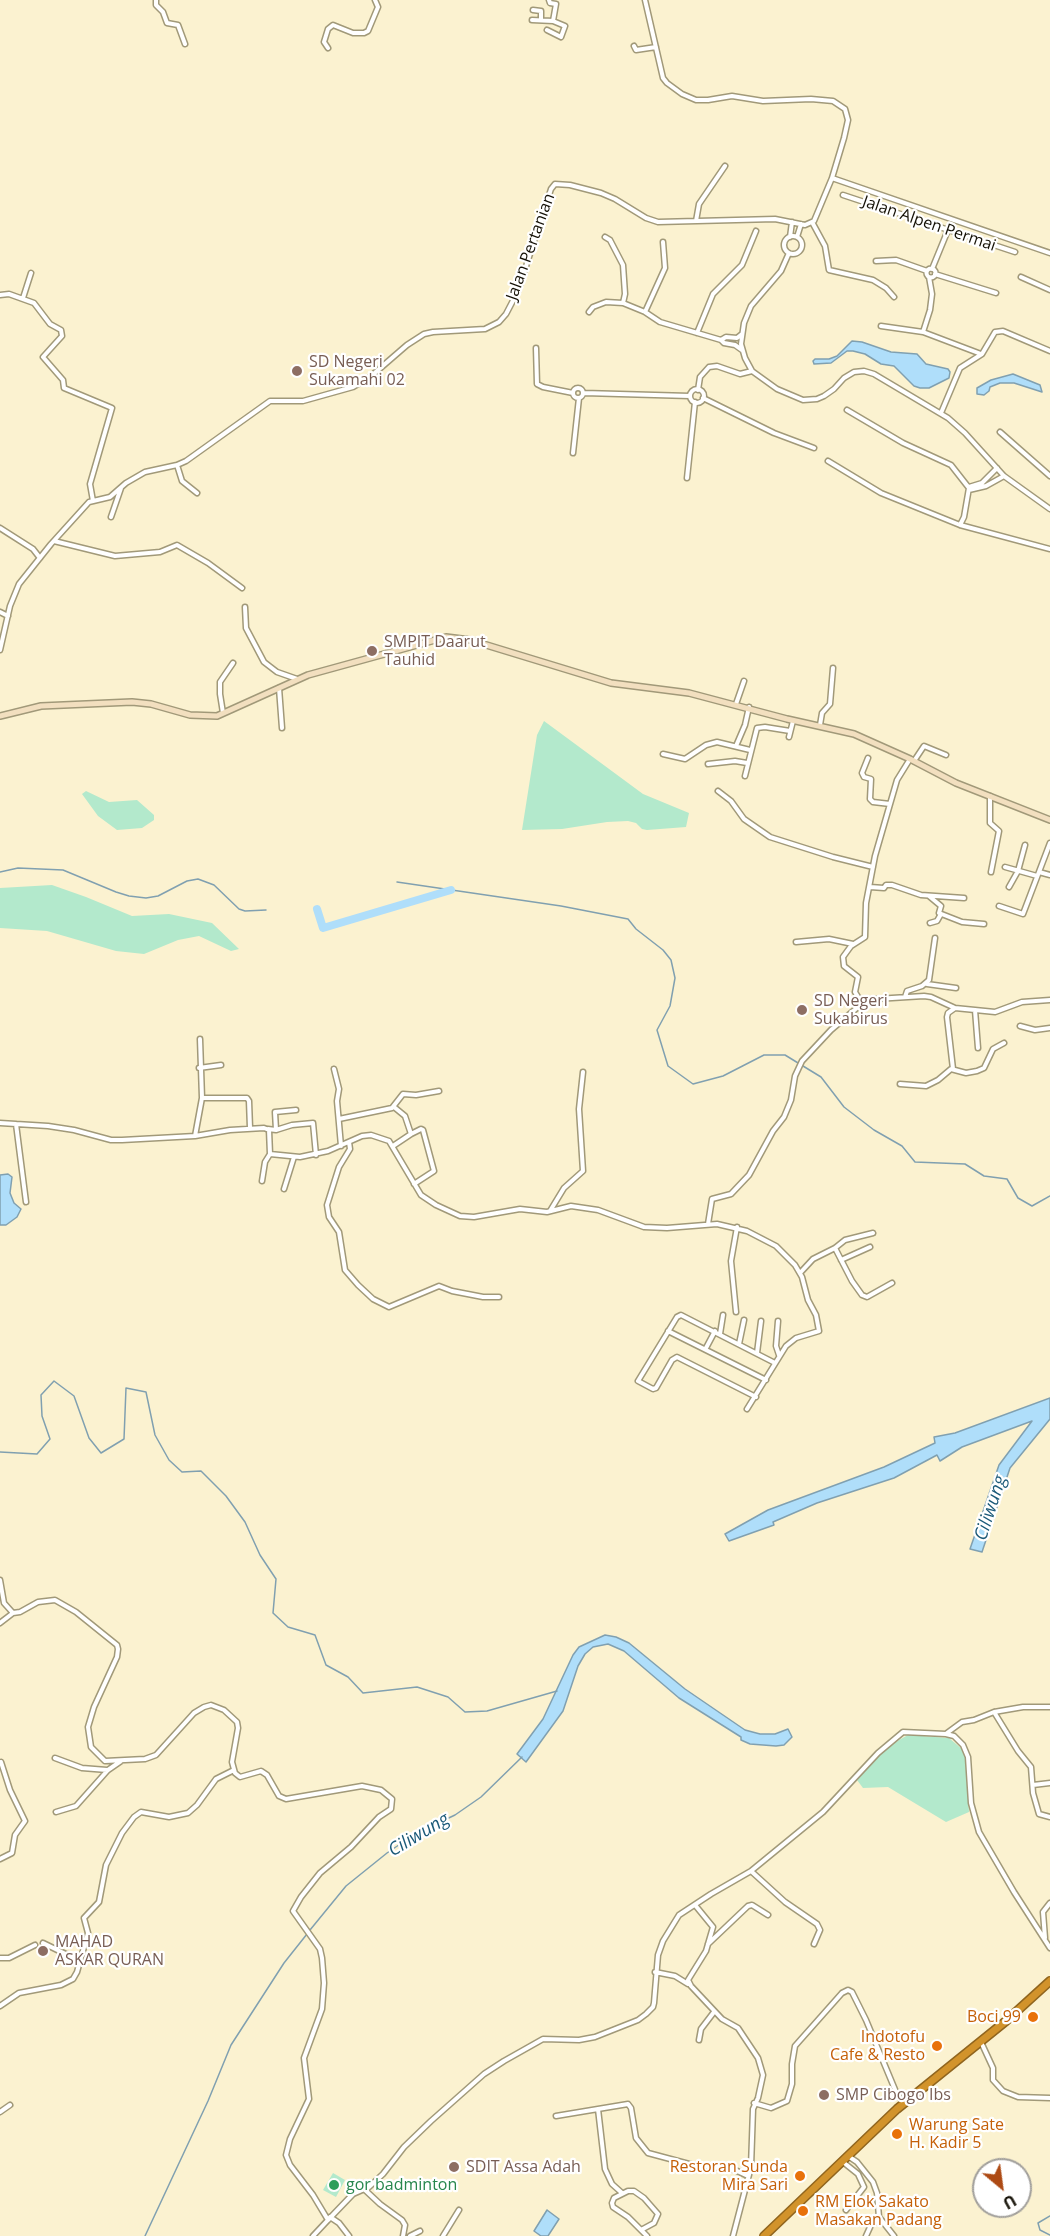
<!DOCTYPE html>
<style>
body{margin:0}
#map{position:relative;width:1050px;height:2236px;overflow:hidden;background:#fbf2d0;font-family:"Open Sans",sans-serif}
canvas{display:block}
.north{position:absolute;left:972px;top:2158px;width:60px;height:60px;box-sizing:border-box;background:#fff;border:2px solid #a19f9b;border-radius:50%;rotate:151deg;font-size:16px;font-weight:700;line-height:24px;text-align:center;color:#141005}
.north::after{content:'';display:block;margin:auto;width:21px;height:27px;background:#ad4a14;clip-path:polygon(50% 0,100% 100%,50% 72%,0 100%)}
</style>
<div id="map">
<canvas width="1050" height="2236"></canvas>
<div class="north">U</div>
</div>
<script>
const ctx = document.querySelector('canvas').getContext('2d');
ctx.lineJoin = 'round';
function fill(path, color) { ctx.fillStyle = color; ctx.fill(path, 'evenodd'); }
const poly = rows => new Path2D(rows.map(r => 'M' + r).join(''));
function strokePath(path, color, width, dash) { ctx.strokeStyle = color; ctx.lineWidth = width; ctx.lineCap = dash ? 'butt' : 'round'; ctx.setLineDash(dash || []); ctx.stroke(path); }
function drawText(font, color, halo, rows, align = 'center') {
  ctx.font = font + ' "Open Sans",sans-serif'; ctx.lineWidth = 4.5; ctx.setLineDash([]); ctx.textBaseline = 'middle'; ctx.strokeStyle = halo; ctx.fillStyle = color; for (const [text, x, y, turn = 0] of rows) {
    ctx.save(); ctx.translate(x, y); ctx.rotate((+turn || 0) * Math.PI / 180); ctx.textAlign = isNaN(turn) ? turn : align; if (halo) ctx.strokeText(text, 0, 0); ctx.fillText(text, 0, 0); ctx.restore();
  }
}
const green = poly([
 [544,721,643,794,689,813,686,827,647,830,642,829,636,823,628,821,607,822,562,829,522,830,537,735],
 [86,791,109,802,137,800,154,815,154,820,142,828,117,830,98,816,82,794],
 [52,885,86,897,132,916,169,914,212,923,239,949,231,951,199,936,178,940,144,954,116,951,47,931,0,928,0,888],
 [908,1735,949,1738,962,1749,965,1756,969,1812,946,1822,888,1787,863,1788,857,1780,881,1754,899,1740],
 [333,2173,345,2180,336,2197,323,2190]
]);
const water = poly([
 [852,341,862,342,891,352,917,354,926,364,948,369,950,372,949,378,929,388,920,388,914,386,894,366,881,364,865,354,853,351,847,351,831,363,814,364,813,361,815,359,829,359,837,356,852,341],
 [1013,374,1040,385,1042,392,1014,383,1000,383,990,387,989,391,984,395,977,394,977,388,991,380,1013,374],
 [8,1174,12,1177,10,1193,14,1203,21,1209,17,1217,6,1225,0,1225,0,1175,8,1174],
 [1050,1398,1050,1419,1010,1468,982,1552,970,1549,999,1465,1032,1421,962,1447,940,1461,937,1455,894,1478,817,1503,773,1522,774,1525,729,1541,725,1534,768,1510,884,1467,935,1443,934,1437,955,1433,1050,1398],
 [605,1635,616,1637,629,1643,685,1689,745,1730,760,1734,775,1734,788,1729,792,1737,784,1745,776,1746,750,1744,741,1740,741,1737,679,1698,624,1651,608,1644,593,1647,585,1654,578,1666,563,1711,526,1762,517,1754,543,1719,573,1655,579,1647,605,1635],
 [547,2210,559,2219,548,2236,541,2236,534,2231,547,2210]
]);
const stream = poly([
 [0,872,18,868,63,870,116,892,129,896,146,898,158,896,187,881,198,879,214,885,239,909,245,911,266,910],
 [397,882,561,906,628,919,636,929,663,950,671,960,675,978,670,1006,657,1030,668,1066,693,1084,723,1076,764,1055,785,1055,821,1077,844,1107,874,1130,902,1146,915,1162,965,1164,984,1176,1007,1179,1018,1198,1032,1206,1050,1196],
 [0,1452,37,1454,50,1439,42,1416,41,1395,54,1381,74,1396,89,1438,101,1453,124,1439,126,1388,146,1392,155,1435,169,1460,182,1472,201,1471,226,1496,245,1522,260,1555,276,1579,273,1613,288,1627,315,1635,326,1665,348,1677,363,1693,417,1687,448,1697,465,1712,487,1711,557,1691],
 [310,1930,346,1886,387,1853,415,1834,455,1815,481,1797,522,1757],
 [1050,2216,1038,2223,1040,2230,1050,2235],
 [145,2236,208,2101,231,2045,284,1963,307,1934]
]);
const river = poly([
 [317,909,323,928,451,890]
]);
const street = poly([
 [156,0,156,5,163,12,167,23,178,25,185,44],
 [533,10,541,11,541,20],
 [532,20,553,21],
 [547,30,561,37,565,26,553,21,556,4,550,3,549,0],
 [634,46,636,50,656,47],
 [328,48,324,42,328,29,333,25,353,33,364,33,368,31,378,7,375,0],
 [832,178,1050,253],
 [843,195,1015,252],
 [696,221,699,204,725,166],
 [812,222,825,246,829,270,873,280,886,288,894,297],
 '784 245a9 9 0 1 1 18 0a9 9 0 1 1-18 0Z',
 [605,237,610,240,623,265,625,294,623,303],
 [790,237,792,222],
 [797,237,801,224],
 [789,253,781,271,751,306,744,323,741,344,745,358,752,371,777,389,803,400,817,399,824,396,834,389,844,378,854,372,864,371,874,374,948,418,965,433,1004,476,1050,509],
 [876,261,896,260,927,271],
 '926.5 273a4.5 4.5 0 1 1 9 0a4.5 4.5 0 1 1-9 0Z',
 [932,269,948,230],
 [935,274,996,293],
 [1021,277,1050,290],
 [0,295,9,294,34,303,50,324,61,330,62,336,43,357,63,380,64,388,112,408,90,484,93,501],
 [23,298,31,273],
 [589,312,593,307,606,302,623,303,645,312,660,322,721,340,724,343,735,345,742,350],
 [645,312,665,268,663,242],
 [881,326,923,332,981,354],
 [923,332,930,310,932,294,929,277],
 [697,333,713,294,742,265,756,231],
 [721,340,726,337,737,338,742,334],
 [536,348,537,384,543,387,573,393],
 '573 393a5 5 0 1 1 10 0a5 5 0 1 1-10 0Z',
 '690 396a7 7 0 1 1 14 0a7 7 0 1 1-14 0Z',
 [698,390,700,377,709,367,717,366,740,374,752,371],
 [584,393,690,396],
 [703,398,774,433,814,448],
 [847,410,903,443,951,465,969,488,964,517,960,525],
 [941,413,960,368,982,354,995,332,1003,331,1050,351],
 [1000,432,1050,476],
 [573,453,579,398],
 [828,461,881,493,960,525,1050,549],
 [177,465,182,481,197,493],
 [687,478,695,402],
 [969,487,982,483,997,468],
 [969,490,986,486,1004,476],
 [111,517,121,488],
 [0,528,33,549,40,558],
 [54,541,115,556,160,552,177,545,208,563,242,588],
 [245,607,246,628,264,662,277,672,297,679],
 [0,612,8,616],
 [0,650,10,606,19,584,51,544,89,502,110,497,126,483,145,472,177,465,186,461,270,401,303,401,353,387,370,377,407,345,424,334,433,332,485,329,499,322,506,314,518,291,551,189,555,184,570,185,601,193,615,199,646,218,658,222,775,219,805,225,814,221,832,178,844,138,848,120,845,109,833,101,811,99,763,101,732,96,708,100,696,100,682,94,667,83,663,78,645,0],
 [279,688,282,728],
 [736,704,744,681],
 [223,713,220,694,220,682,233,663],
 [820,725,822,713,830,704,833,668],
 [789,737,793,721],
 [736,746,745,725,749,707],
 [663,754,685,759,706,745,717,742,750,750],
 [868,758,862,773,864,777,871,779,870,799,873,802,890,804],
 [914,761,924,746,946,755],
 [708,764,735,761,747,763],
 [745,776,757,728,765,727,790,731],
 [718,791,731,801,744,819,770,837,833,857,873,867],
 [990,796,990,823,999,831,991,872],
 [1005,867,1037,876],
 [1039,872,1050,875],
 [870,887,884,888,886,885,892,885,921,895,964,898],
 [1009,887,1018,871,1025,845],
 [929,896,941,906,939,913,962,922,984,924],
 [999,906,1023,914,1050,843],
 [930,923,937,921,941,914],
 [796,942,829,939,853,944],
 [927,984,956,988],
 [905,997,907,991,922,986,929,980,935,938],
 [860,1000,855,992,858,977,844,966,843,957,851,946,865,937,866,903,875,856,897,780,910,759],
 [860,1000,924,996,931,997,955,1008,995,1012,1022,1002,1050,1000],
 [975,1010,978,1048],
 [1020,1026,1035,1030,1050,1028],
 [199,1068,221,1065],
 [334,1069,339,1089,337,1101,341,1146],
 [953,1069,947,1017,948,1013,955,1008],
 [900,1084,926,1086,938,1080,951,1069,966,1073,977,1071,984,1068,993,1049,1004,1043],
 [202,1098,247,1098,249,1101,250,1128],
 [394,1107,405,1116,411,1134],
 [339,1119,392,1108,403,1094,416,1095,439,1091],
 [0,1123,48,1126,74,1130,111,1140,122,1140,195,1136,230,1130,264,1128,269,1130,270,1154,300,1157,328,1151,362,1136,371,1135,389,1141,421,1195,436,1205,460,1216,474,1217,520,1209,547,1212,571,1206,598,1210,644,1227,667,1228,717,1224,747,1231,776,1246,795,1265,802,1277,808,1300,816,1315,819,1331,796,1338,786,1346,747,1409],
 [16,1124,26,1202],
 [268,1129,276,1130,292,1125,313,1123,316,1155],
 [276,1130,275,1112,296,1110],
 [195,1136,202,1098,200,1039],
 [349,1142,350,1149,339,1167,327,1205,329,1217,339,1232,345,1270,358,1285,373,1299,389,1307,439,1286,452,1291,483,1297,499,1297],
 [393,1146,411,1134,421,1129,423,1130,434,1171,414,1184],
 [262,1181,265,1162,270,1154],
 [284,1189,294,1157],
 [550,1211,564,1188,583,1171,579,1109,583,1072],
 [708,1224,712,1199,731,1194,749,1175,773,1131,784,1117,791,1100,795,1076,802,1061,831,1030,858,1007,860,1000],
 [835,1248,852,1281,862,1295,867,1297,892,1283],
 [841,1260,870,1247],
 [800,1273,813,1259,835,1248,845,1240,873,1233],
 [736,1312,731,1261,737,1227],
 [778,1321,776,1346,779,1355],
 [668,1331,766,1380],
 [720,1334,723,1315],
 [739,1344,744,1320],
 [706,1348,715,1331],
 [757,1353,761,1321],
 [756,1397,677,1357,672,1360,656,1388,653,1389,638,1381,677,1317,681,1315,775,1363],
 [0,1580,4,1603,13,1613],
 [0,1623,13,1613,20,1612,38,1602,55,1600,76,1612,117,1645,118,1649,117,1657,94,1707,88,1727,91,1747,105,1761,145,1759,156,1755,194,1713,204,1707,211,1705,224,1710,237,1722,238,1728,232,1762,235,1773,240,1777,261,1771,267,1775,279,1796,286,1799,362,1786,381,1790,392,1799,391,1809,379,1817,351,1847,320,1873,301,1897,293,1911,320,1949,322,1958,324,1983,322,2009,304,2058,309,2099,290,2139,286,2155,290,2165,313,2195,328,2220,313,2236],
 [994,1712,1018,1751,1031,1767,1033,1793,1039,1814,1050,1817],
 [947,1733,962,1722,974,1720,994,1712,1023,1707,1050,1707],
 [55,1758,82,1768,107,1770],
 [1033,1785,1050,1783],
 [56,1812,76,1806,108,1770,121,1761],
 [0,1859,12,1853,15,1835,25,1821,10,1790,1,1762],
 [751,1871,785,1902,817,1924,820,1930,814,1944],
 [695,1905,713,1927,706,1951,688,1980,691,1986,722,2019,738,2028,758,2058,763,2075,758,2098,753,2109,751,2167,733,2236],
 [1045,1938,1043,1912,1050,1903],
 [43,1943,80,1961],
 [708,1944,748,1906,752,1905,768,1915],
 [0,1958,9,1958,35,1945],
 [655,1972,675,1976,688,1984],
 [0,2006,19,1993,61,1985,73,1979,77,1972,88,1933,84,1918,99,1902,106,1865,122,1833,134,1817,141,1812,169,1817,188,1813,197,1805,216,1779,234,1770],
 [699,2040,701,2029,714,2012],
 [981,2042,993,2068,993,2080,1003,2091,1018,2097,1050,2098],
 [754,2103,771,2108,787,2101,792,2084,792,2064,795,2046,842,1993,848,1990,852,1992,866,2020,896,2092,904,2104],
 [598,2109,605,2169,612,2184,622,2193],
 [0,2112,10,2105],
 [556,2116,628,2104,631,2108,636,2138,648,2153,689,2164,735,2170,748,2176],
 [848,2156,857,2162,873,2182,877,2193,879,2217,894,2236],
 [843,2162,858,2174,864,2187,846,2210],
 [364,2189,380,2204,402,2220,405,2225,403,2236],
 [330,2217,339,2223,349,2236],
 [328,2220,353,2194,369,2187,383,2174,404,2147,431,2121,484,2074,504,2061,543,2039,579,2040,595,2037,638,2020,646,2014,653,2007,654,2003,658,1955,663,1941,679,1915,711,1894,751,1871,823,1812,878,1753,903,1732,946,1734,954,1736,963,1745,968,1757,971,1803,979,1832,1014,1892,1050,1948],
 [641,2230,654,2223,658,2214,644,2198,634,2191,628,2191,614,2198,612,2203,613,2207,628,2217,647,2236],
 [410,2236,420,2231],
 [443,2236,459,2210],
 [866,2236,871,2225,880,2219]
]);
const secondary = poly([
 [0,716,41,706,132,702,151,704,190,715,217,716,308,675,446,637,470,640,611,683,689,693,787,719,854,734,910,759,956,783,1050,820]
]);
const highway = poly([
 [764,2236,897,2109,1006,2021,1050,1981]
]);
const markers = [
 [297,371,6,"#8d6e63"],
 [372,651,6,"#8d6e63"],
 [802,1010,6,"#8d6e63"],
 [43,1951,6,"#8d6e63"],
 [1033,2017,6,"#e8710a"],
 [937,2046,6,"#e8710a"],
 [824,2095,6,"#8d6e63"],
 [897,2134,6,"#e8710a"],
 [454,2167,6,"#8d6e63"],
 [800,2176,6,"#e8710a"],
 [334,2185,6,"#2e9e5b"],
 [803,2211,6,"#e8710a"]
];
const streetNames = [
 ["Jalan Alpen Permai",929,224,19],
 ["Jalan Pertanian",531,247,-70]
];
const educationNames = [
 ["SD Negeri",309,362],
 ["Sukamahi 02",309,380],
 ["SMPIT Daarut",384,642],
 ["Tauhid",384,660],
 ["SD Negeri",814,1001],
 ["Sukabirus",814,1019],
 ["MAHAD",55,1942],
 ["ASKAR QURAN",55,1960],
 ["SMP Cibogo Ibs",836,2095],
 ["SDIT Assa Adah",466,2167]
];
const foodNames = [
 ["Boci 99",1021,2017],
 ["Indotofu",925,2037],
 ["Cafe & Resto",925,2055],
 ["Warung Sate",909,2125,"left"],
 ["H. Kadir 5",909,2143,"left"],
 ["Restoran Sunda",788,2167],
 ["Mira Sari",788,2185],
 ["RM Elok Sakato",815,2202,"left"],
 ["Masakan Padang",815,2220,"left"]
];
const leisureNames = [
 ["gor badminton",346,2185]
];
const waterNames = [
 ["Ciliwung",991,1508,-72],
 ["Ciliwung",419,1835,-31]
];
fill(green, '#b3e9cc');
fill(water, '#afdefa');
strokePath(water, '#80a0b0', 1.5);
strokePath(stream, '#80a0b0', 1.5);
strokePath(river, '#afdefa', 8);
strokePath(street, '#a19979', 7);
strokePath(secondary, '#a19979', 8);
strokePath(highway, '#90651e', 10);
strokePath(street, '#fff', 4);
strokePath(secondary, '#f2dfbf', 5);
strokePath(highway, '#d2932b', 7);
for (const [x, y, r, color] of markers) { const dot = new Path2D(); dot.arc(x, y, r, 0, 2 * Math.PI); ctx.fillStyle = color; ctx.fill(dot); strokePath(dot, '#fff', 2); }
drawText('16px', '#141005', '#fff', streetNames);
drawText('16px', '#785e54', '#fff', educationNames, 'left');
drawText('16px', '#c56008', '#fff', foodNames, 'right');
drawText('16px', '#27864d', '#fff', leisureNames, 'left');
drawText('italic 18px', '#1a5978', '#fff', waterNames);
</script>
